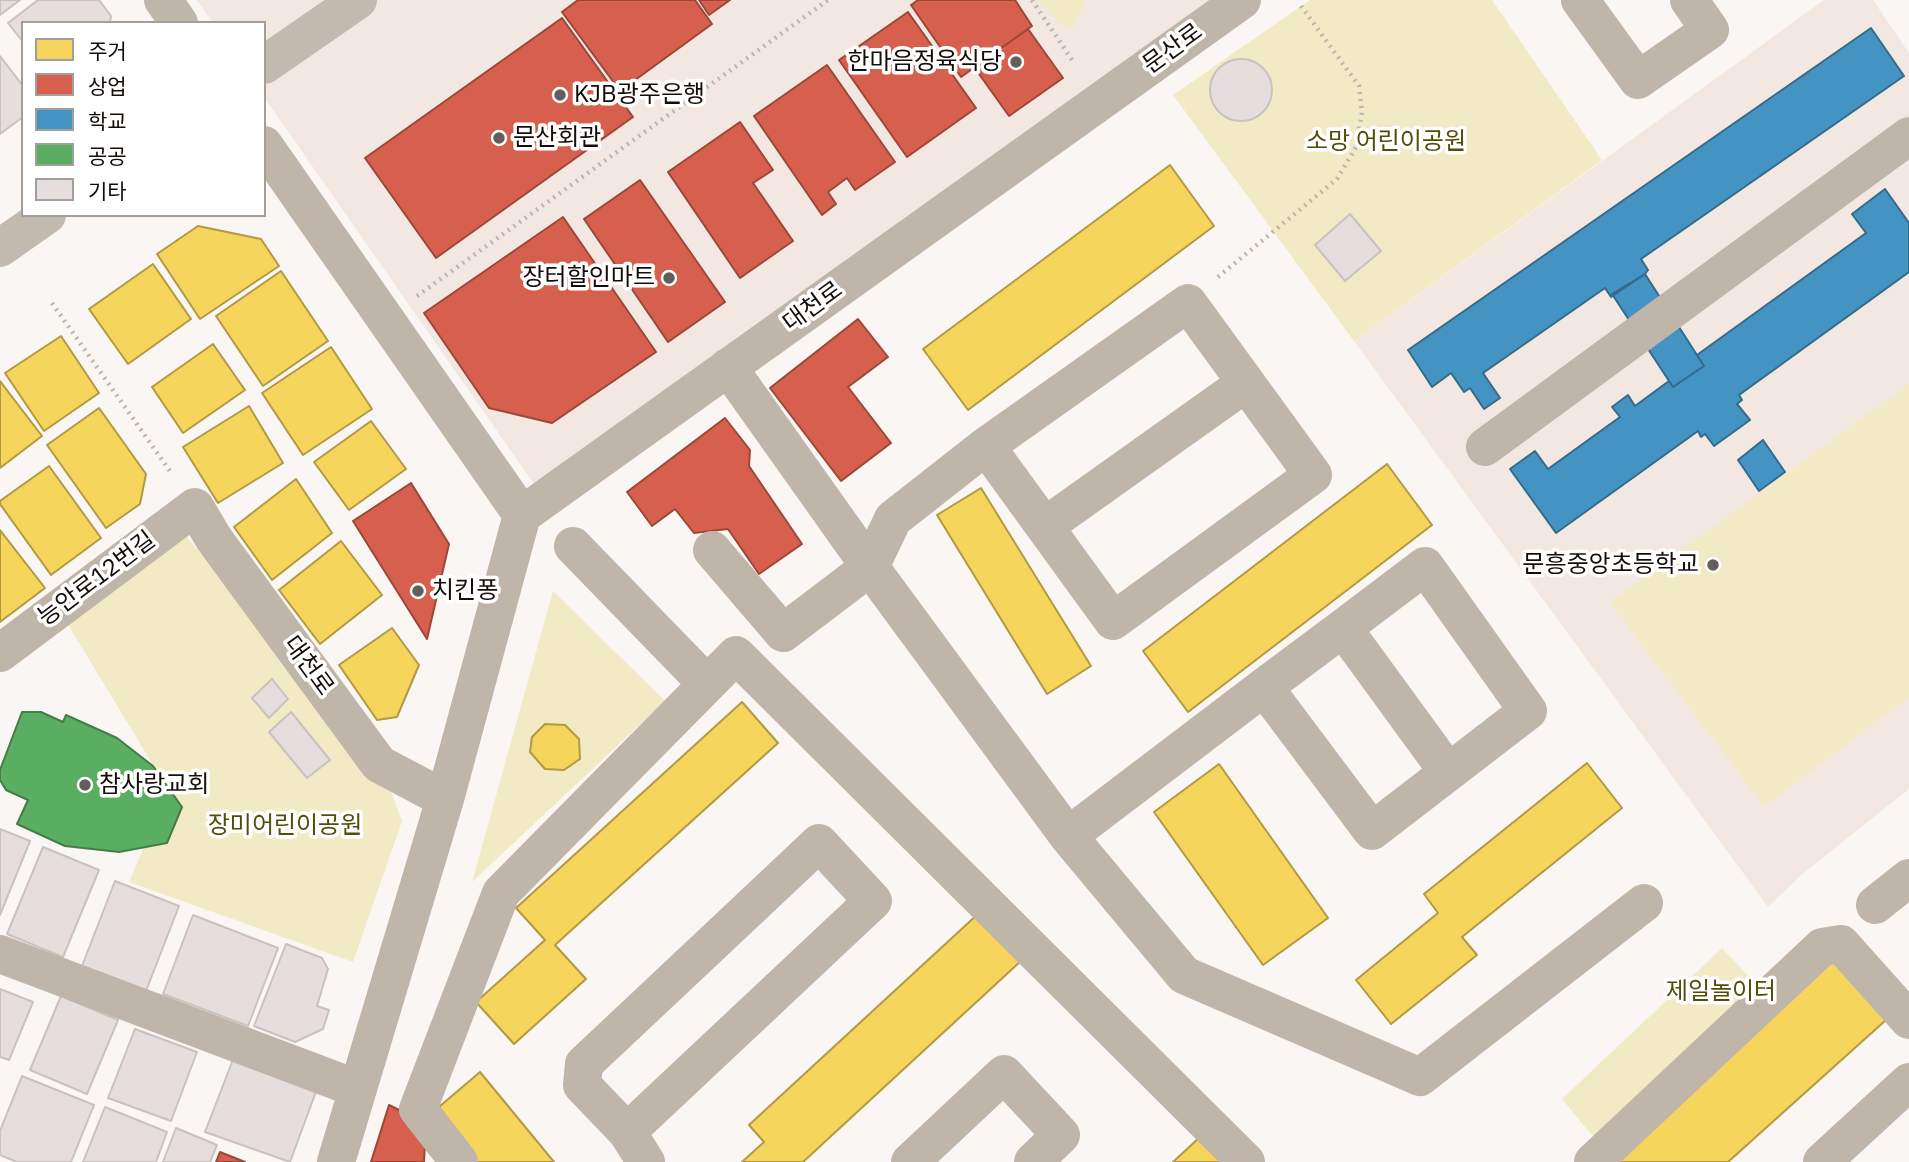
<!DOCTYPE html>
<meta charset="utf-8">
<style>
body{margin:0}
#map{position:relative;width:1909px;height:1162px;overflow:hidden;background:#faf6f4;font-family:"IBM Plex Sans","Noto Sans KR",sans-serif}
canvas{display:block}
.legend{position:absolute;left:21px;top:21px;width:245px;height:196px;box-sizing:border-box;background:#fff;border:2px solid #a19e9c;margin:0;padding:9px 12px;list-style:none;font-size:21px;color:#130c08}
.legend li{display:flex;align-items:center;gap:14px;height:35px}
.legend b{width:35px;border:2px solid #a19e9c}
</style>
<div id="map">
<canvas width="1909" height="1162"></canvas>
<ul class="legend">
<li><b style="height:19px;background:#f6d55c"></b>주거</li>
<li><b style="height:19px;background:#d6604d"></b>상업</li>
<li><b style="height:19px;background:#4393c3"></b>학교</li>
<li><b style="height:19px;background:#5aae61"></b>공공</li>
<li><b style="height:19px;background:#e5dedd"></b>기타</li>
</ul>
</div>
<script>
const ctx = document.querySelector('canvas').getContext('2d');
ctx.lineJoin = 'round';
function fill(path, color) { ctx.fillStyle = color; ctx.fill(path, 'evenodd'); }
const poly = rows => new Path2D(rows.map(r => 'M' + r).join(''));
function strokePath(path, color, width, dash) { ctx.strokeStyle = color; ctx.lineWidth = width; ctx.lineCap = dash ? 'butt' : 'round'; ctx.setLineDash(dash || []); ctx.stroke(path); }
function drawText(font, color, halo, rows, align = 'center') {
  ctx.font = font + ' "IBM Plex Sans","Noto Sans KR",sans-serif'; ctx.lineWidth = 7; ctx.setLineDash([]); ctx.textBaseline = 'middle'; ctx.strokeStyle = halo; ctx.fillStyle = color; for (const [text, x, y, turn = 0] of rows) {
    ctx.save(); ctx.translate(x, y); ctx.rotate((+turn || 0) * Math.PI / 180); ctx.textAlign = isNaN(turn) ? turn : align; if (halo) ctx.strokeText(text, 0, 0); ctx.fillText(text, 0, 0); ctx.restore();
  }
}
const built = poly([
 [197,0,1210,0,534,484,264,97,264,23,213,23],
 [1824,0,1873,0,1909,53,1909,789,1800,876,1768,907,1354,341]
]);
const green = poly([
 [1037,0,1082,0,1084,5,1074,26,1063,26],
 [1310,0,1492,0,1602,160,1354,341,1173,95],
 [1909,384,1909,697,1764,806,1610,602],
 [186,536,390,789,402,821,353,962,129,882,144,847,167,843,182,807,167,788,64,618],
 [553,591,665,701,472,882],
 [1722,948,1764,993,1600,1145,1562,1099]
]);
const homes = poly([
 [1170,165,1214,226,968,410,923,349,1170,165],
 [198,226,261,239,279,266,200,319,157,254,198,226],
 [153,264,191,319,128,364,89,309,153,264],
 [281,271,328,341,263,386,216,316,281,271],
 [61,336,99,393,44,431,5,373,61,336],
 [213,344,245,390,183,433,152,387,213,344],
 [331,347,372,409,303,455,262,393,331,347],
 [0,381,42,436,0,468,0,381],
 [249,406,283,463,218,503,183,447,249,406],
 [99,408,146,474,140,504,106,528,47,445,99,408],
 [371,421,406,469,349,510,314,462,371,421],
 [1387,464,1432,525,1188,712,1143,651,1387,464],
 [49,466,101,538,51,575,0,504,0,501,49,466],
 [296,479,332,533,272,580,234,527,296,479],
 [981,488,1091,666,1047,694,937,515,981,488],
 [0,530,45,588,0,622,0,530],
 [341,541,382,595,320,644,279,590,341,541],
 [392,628,419,665,397,717,377,720,339,665,392,628],
 [742,702,778,743,555,945,586,979,514,1044,476,1002,545,940,516,908,742,702],
 [545,724,565,725,579,739,580,759,564,770,545,769,530,752,532,737,545,724],
 [1587,763,1622,808,1462,937,1477,955,1391,1024,1356,980,1438,913,1424,894,1587,763],
 [1219,764,1328,918,1263,965,1154,812,1219,764],
 [979,913,1022,960,803,1162,742,1162,764,1142,749,1125,979,913],
 [1838,950,1896,1011,1728,1162,1611,1162,1838,950],
 [480,1072,554,1162,474,1162,433,1112,480,1072],
 [1200,1137,1223,1162,1173,1162,1200,1137]
]);
const shops = poly([
 [578,0,695,0,712,24,620,91,562,12,578,0],
 [699,0,730,0,709,15,699,0],
 [918,0,1015,0,1032,26,961,77,911,5,918,0],
 [908,12,976,108,907,157,839,60,908,12],
 [562,18,633,117,436,258,365,158,562,18],
 [1028,29,1063,78,1009,116,974,67,1028,29],
 [827,65,895,162,855,190,847,178,828,192,836,204,822,215,754,116,827,65],
 [740,122,773,170,753,183,793,241,740,278,668,172,740,122],
 [640,180,725,302,668,342,584,219,640,180],
 [563,217,656,352,552,423,489,408,424,313,563,217],
 [858,319,888,357,848,387,891,443,841,481,770,388,858,319],
 [725,418,750,450,749,466,802,544,759,574,728,529,694,533,675,509,652,526,627,492,725,418],
 [411,483,449,544,427,639,353,521,411,483],
 [389,1105,426,1123,424,1162,371,1162,389,1105],
 [220,1152,245,1162,216,1162,220,1152]
]);
const schools = poly([
 [1871,28,1904,76,1641,259,1648,270,1645,274,1611,297,1605,288,1483,373,1500,398,1484,409,1470,388,1464,392,1451,373,1432,387,1408,350,1871,28],
 [1885,189,1909,223,1909,272,1739,395,1742,400,1737,404,1750,420,1714,446,1705,434,1701,437,1698,431,1556,533,1510,469,1535,451,1548,469,1620,417,1612,407,1628,395,1635,406,1669,381,1673,387,1704,366,1697,355,1866,233,1852,214,1885,189],
 [1645,274,1704,366,1673,387,1612,294,1645,274],
 [1763,440,1785,472,1759,491,1738,460,1763,440]
]);
const public = poly([
 [22,712,41,712,63,722,66,715,117,738,153,766,182,807,167,843,119,852,65,846,17,824,28,800,6,790,0,780,0,770,22,712]
]);
const building = poly([
 [0,0,20,0,0,15,0,0],
 [38,0,99,0,111,16,110,23,23,23,23,42,8,23,38,0],
 [0,56,23,86,23,117,0,134,0,56],
 '1210 90a31 31 0 1 1 62 0a31 31 0 1 1-62 0Z',
 [1350,214,1381,251,1345,281,1315,245,1350,214],
 [272,679,288,699,269,718,252,698,272,679],
 [291,712,330,760,307,778,269,732,291,712],
 [0,829,30,841,0,915,0,829],
 [43,847,99,870,63,957,7,934,43,847],
 [115,881,179,906,146,991,82,966,115,881],
 [193,915,278,948,248,1026,163,994,193,915],
 [286,944,322,958,328,969,317,1006,329,1010,323,1029,295,1042,254,1026,286,944],
 [0,989,33,1002,9,1060,0,1057,0,989],
 [61,996,118,1020,87,1094,30,1070,61,996],
 [135,1029,197,1052,171,1121,108,1098,135,1029],
 [234,1057,317,1089,290,1162,205,1132,234,1057],
 [22,1076,94,1105,71,1162,17,1162,0,1155,0,1131,22,1076],
 [105,1107,167,1132,156,1162,83,1162,105,1107],
 [176,1128,217,1145,210,1162,163,1162,176,1128]
]);
const path = poly([
 [1032,0,1072,60],
 [1218,277,1337,179,1356,147,1362,112,1359,86,1301,6],
 [417,296,828,0],
 [52,303,172,474]
]);
const minor = poly([
 [163,0,179,23],
 [1580,0,1638,80,1710,30,1689,0],
 [264,145,522,515],
 [728,367,870,567,1068,836,1184,975,1420,1077,1644,903],
 [1485,447,1909,136],
 [1045,526,1246,383],
 [573,546,707,684],
 [712,550,783,633,870,567,893,519,986,446,1188,303,1313,475,1113,621,986,446],
 [1343,628,1448,772],
 [0,653,195,507,214,539,379,764,445,799],
 [1068,836,1264,687,1343,628,1425,566,1528,711,1372,831,1264,687],
 [819,843,873,901,627,1132,582,1085,584,1064,819,843],
 [1875,905,1909,878],
 [0,954,358,1089],
 [627,1132,646,1162],
 [336,1162,445,799,522,515,1242,0],
 [459,1162,418,1109,501,893,736,655,1246,1162],
 [910,1162,1004,1074,1061,1135,1033,1162],
 [1593,1162,1822,947,1841,944,1909,1020],
 [1822,1162,1909,1082]
]);
const major = poly([
 [264,65,358,0],
 [0,248,47,215]
]);
const markers = [
 [1016,62,7,"#645e5b"],
 [560,95,7,"#645e5b"],
 [499,138,7,"#645e5b"],
 [669,278,7,"#645e5b"],
 [1713,565,7,"#645e5b"],
 [418,591,7,"#645e5b"],
 [85,785,7,"#645e5b"]
];
const streetNames = [
 ["문산로",1173,49,-36],
 ["대천로",813,307,-36],
 ["능안로12번길",97,579,-37],
 ["대천로",308,666,54]
];
const poiNames = [
 ["한마음정육식당",1002,62,"right"],
 ["KJB광주은행",574,95],
 ["문산회관",513,138],
 ["장터할인마트",655,278,"right"],
 ["문흥중앙초등학교",1699,565,"right"],
 ["치킨퐁",432,591],
 ["참사랑교회",99,785]
];
const parkNames = [
 ["소망 어린이공원",1386,142],
 ["장미어린이공원",285,826],
 ["제일놀이터",1721,992]
];
fill(built, '#f3e7e1');
fill(green, '#f1eac4');
fill(homes, '#f6d55c');
strokePath(homes, '#b29943', 2);
fill(shops, '#d6604d');
strokePath(shops, '#9c4738', 2);
fill(schools, '#4393c3');
strokePath(schools, '#356a8b', 2);
fill(public, '#5aae61');
strokePath(public, '#457d46', 2);
fill(building, '#e5dedd');
strokePath(building, '#c9c2c1', 2);
strokePath(path, '#bdb5ae', 4.5, [2, 5]);
strokePath(minor, '#bfb5a9', 38);
strokePath(major, '#c2baaf', 38);
for (const [x, y, r, color] of markers) { const dot = new Path2D(); dot.arc(x, y, r, 0, 2 * Math.PI); ctx.fillStyle = color; ctx.fill(dot); strokePath(dot, '#fff', 2.5); }
drawText('24px', '#130c08', '#fff', streetNames);
drawText('24px', '#130c08', '#fff', poiNames, 'left');
drawText('24px', '#554c0a', '#fff', parkNames);
</script>
